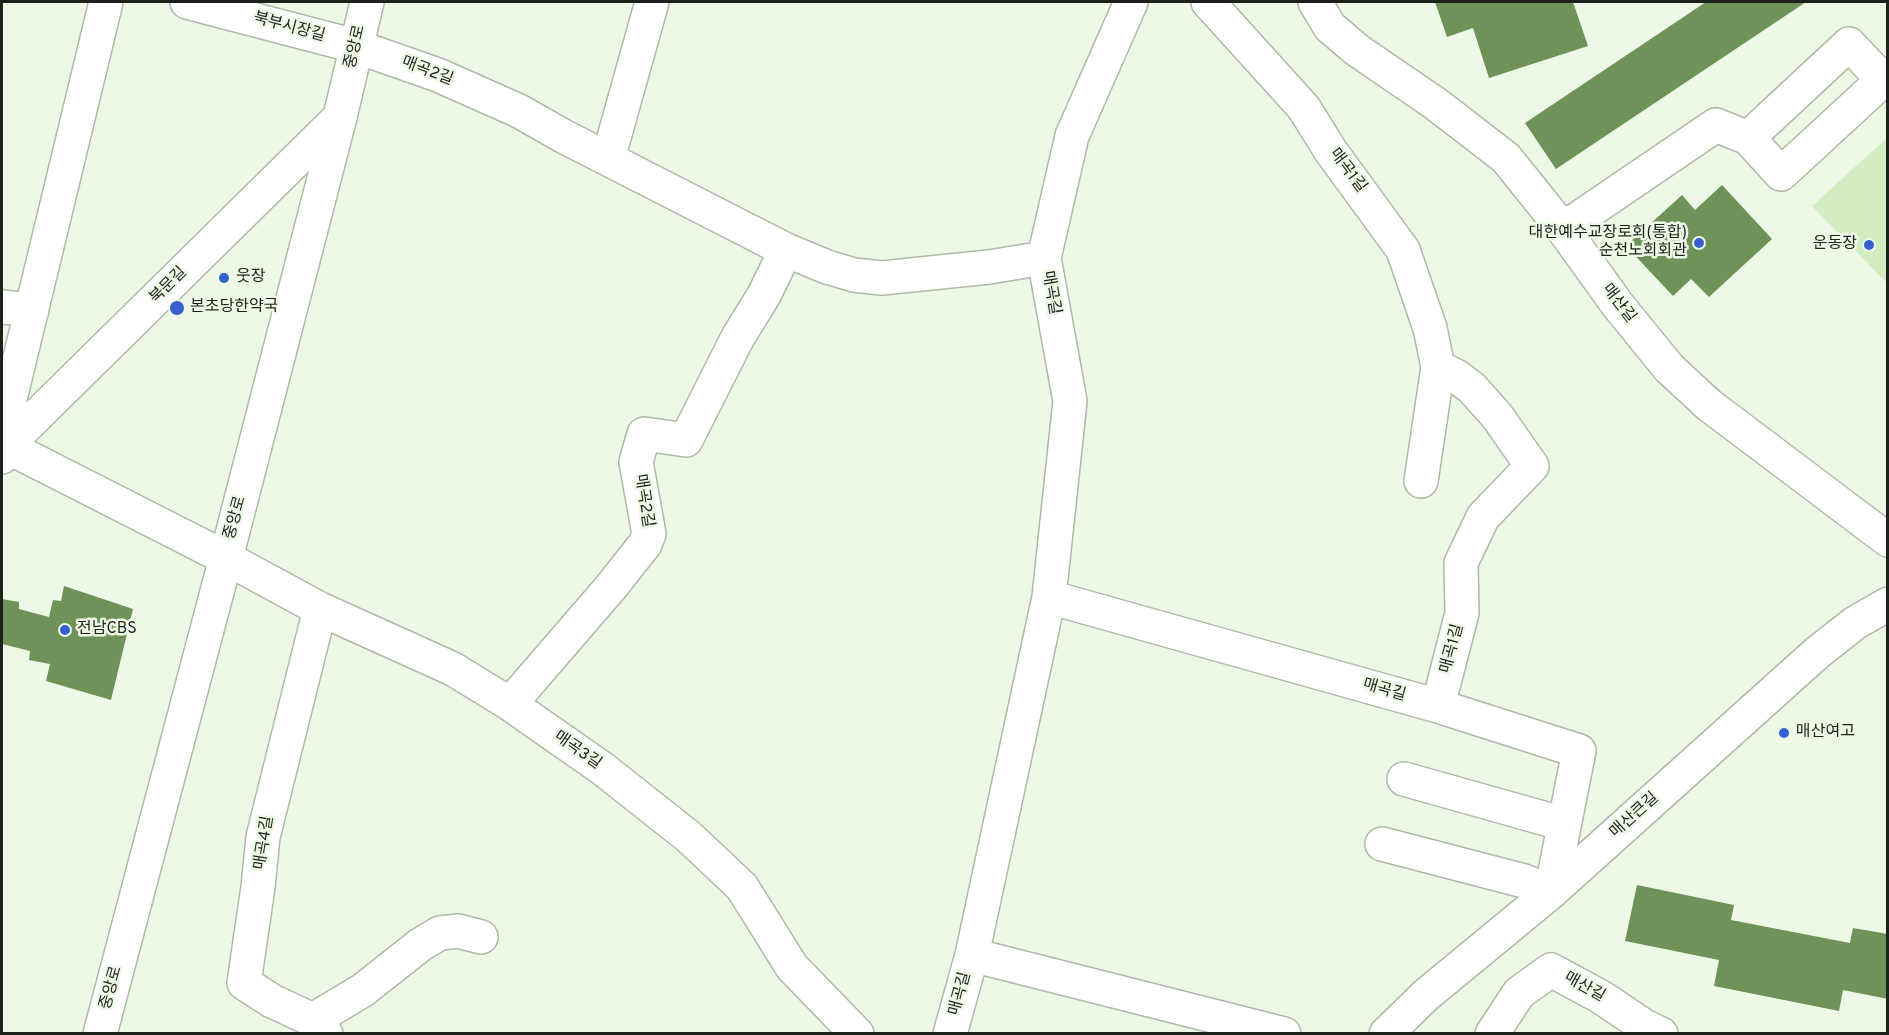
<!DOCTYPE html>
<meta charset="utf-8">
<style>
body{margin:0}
#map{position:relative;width:1889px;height:1035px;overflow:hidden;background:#edf9e6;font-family:Overpass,sans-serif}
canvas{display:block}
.frame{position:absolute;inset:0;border:3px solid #1d211b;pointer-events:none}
</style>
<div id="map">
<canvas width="1889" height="1035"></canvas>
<div class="frame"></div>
</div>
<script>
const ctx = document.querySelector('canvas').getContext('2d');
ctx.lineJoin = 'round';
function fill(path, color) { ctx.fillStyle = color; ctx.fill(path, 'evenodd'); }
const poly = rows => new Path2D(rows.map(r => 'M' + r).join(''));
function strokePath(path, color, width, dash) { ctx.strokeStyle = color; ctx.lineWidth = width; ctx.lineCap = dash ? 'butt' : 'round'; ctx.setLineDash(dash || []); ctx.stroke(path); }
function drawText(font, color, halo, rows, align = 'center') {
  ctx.font = font + ' Overpass,"Noto Sans KR",sans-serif'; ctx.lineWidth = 5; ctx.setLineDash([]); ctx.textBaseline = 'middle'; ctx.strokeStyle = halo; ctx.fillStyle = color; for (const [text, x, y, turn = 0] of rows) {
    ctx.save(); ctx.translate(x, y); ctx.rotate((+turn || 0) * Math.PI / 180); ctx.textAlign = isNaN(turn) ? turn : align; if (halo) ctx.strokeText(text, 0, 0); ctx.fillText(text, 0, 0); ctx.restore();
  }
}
const green = poly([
 [1887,138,1887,283,1812,206]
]);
const building = poly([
 [1435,2,1573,2,1588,46,1489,78,1473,28,1447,37],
 [1706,2,1806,2,1556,169,1525,123],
 [1722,185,1772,239,1709,297,1691,279,1673,296,1626,246,1682,195,1695,210],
 [64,586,133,609,111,700,46,681,50,664,29,660,30,651,2,644,2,599,19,602,19,609,49,617,53,600,61,601],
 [1637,885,1734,905,1731,920,1850,943,1853,928,1888,934,1888,999,1843,990,1839,1011,1714,986,1719,960,1625,941]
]);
const minor = poly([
 [187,2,355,46,438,75,519,111,563,136,786,250,827,267,854,275,882,278,989,267,1044,258],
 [1208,2,1304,108,1330,150,1403,250,1430,328,1438,367,1421,481],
 [1315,2,1330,27,1357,50,1436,104,1506,158,1563,229,1617,304,1669,368,1709,405,1888,540],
 [608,159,652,2],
 [1563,229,1716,125,1748,138,1781,174,1883,80,1849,44,1748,138],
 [2,307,32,310],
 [1438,367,1456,376,1472,388,1497,416,1532,466,1483,517,1461,563,1462,613,1438,706],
 [2,432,106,2],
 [6,446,226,558,320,609,453,669,510,704,603,769,689,837,742,887,792,967,857,1034],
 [2,457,6,446,340,117],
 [1049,597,1438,706,1579,751,1551,892,1524,881,1382,844],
 [320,609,263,837,258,887,244,983,272,1001,313,1020,326,1034],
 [510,704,611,587,645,544,649,534,636,462,644,434,686,440,738,337,764,295,786,250],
 [1404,779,1564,824],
 [972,955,1284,1034],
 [313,1020,363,990,420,945,440,933,458,931,481,937],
 [950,1034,972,955,1049,597,1070,401,1044,258,1072,136,1131,2],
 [1386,1034,1426,995,1551,892,1818,652,1855,623,1888,604],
 [1492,1034,1519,993,1551,970,1601,997,1644,1026,1661,1034]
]);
const major = poly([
 [100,1034,226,558,340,117,367,2]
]);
const markers = [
 [1699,243,6,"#365fcf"],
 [1869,245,6,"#365fcf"],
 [224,278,6,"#365fcf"],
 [177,308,8,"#365fcf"],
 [65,630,6,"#365fcf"],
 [1784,733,6,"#365fcf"]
];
const streetNames = [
 ["북부시장길",289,28,15],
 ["중앙로",356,47,-77],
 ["매곡2길",427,72,21],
 ["매곡1길",1347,171,53],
 ["북문길",169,286,-45],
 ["매곡길",1050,293,80],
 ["매산길",1618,304,52],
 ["매곡2길",643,501,81],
 ["중앙로",236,518,-75],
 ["매곡1길",1453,649,-75],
 ["매곡길",1384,691,16],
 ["매곡3길",577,751,35],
 ["매산큰길",1635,816,-42],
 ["매곡4길",265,843,-81],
 ["중앙로",112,988,-75],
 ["매산길",1584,988,29],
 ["매곡길",961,994,-75]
];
const poiNames = [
 ["대한예수교장로회(통합)",1687,234,"right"],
 ["순천노회회관",1687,252,"right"],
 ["운동장",1857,245,"right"],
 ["웃장",236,278],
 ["본초당한약국",190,308],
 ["전남CBS",77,630],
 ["매산여고",1796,733]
];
fill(green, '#d1edc1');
fill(building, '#6e9258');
strokePath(minor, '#aeb9a7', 36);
strokePath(major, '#aeb9a7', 36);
strokePath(minor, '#fff', 33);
strokePath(major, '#fff', 33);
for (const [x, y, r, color] of markers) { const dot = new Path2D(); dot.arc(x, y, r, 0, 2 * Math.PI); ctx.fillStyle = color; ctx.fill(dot); strokePath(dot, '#edf9e6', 2); }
drawText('16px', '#1d211b', '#edf9e6', streetNames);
drawText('16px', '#1d211b', '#edf9e6', poiNames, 'left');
</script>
